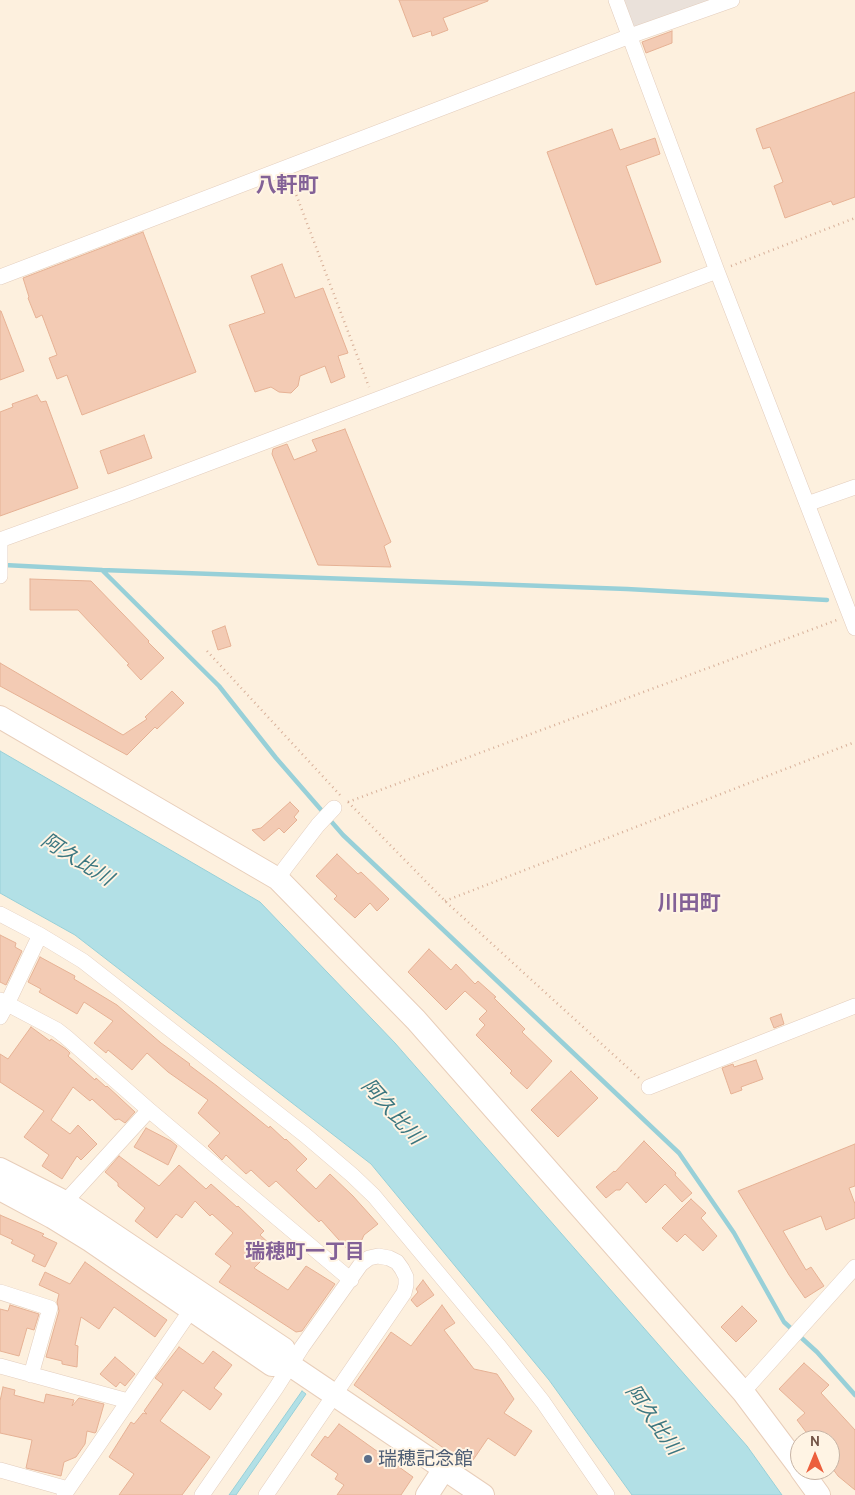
<!DOCTYPE html>
<meta charset="utf-8">
<style>
body{margin:0}
#map{position:relative;width:855px;height:1495px;overflow:hidden;background:#fdf0de;font-family:Cabin,sans-serif}
canvas{display:block}
.north{position:absolute;left:790px;top:1430px;width:50px;height:50px;box-sizing:border-box;background:#fff4e4;border:1px solid #c7b4a5;border-radius:50%;rotate:0deg;font-size:14px;font-weight:700;line-height:20px;text-align:center;color:#735446}
.north::after{content:'';display:block;margin:auto;width:18px;height:22px;background:#ec5f3d;clip-path:polygon(50% 0,100% 100%,50% 72%,0 100%)}
</style>
<div id="map">
<canvas width="855" height="1495"></canvas>
<div class="north">N</div>
</div>
<script>
const ctx = document.querySelector('canvas').getContext('2d');
ctx.lineJoin = 'round';
function fill(path, color) { ctx.fillStyle = color; ctx.fill(path, 'evenodd'); }
const poly = rows => new Path2D(rows.map(r => 'M' + r).join(''));
function strokePath(path, color, width, dash) { ctx.strokeStyle = color; ctx.lineWidth = width; ctx.lineCap = dash ? 'butt' : 'round'; ctx.setLineDash(dash || []); ctx.stroke(path); }
function drawText(font, color, halo, rows, align = 'center') {
  ctx.font = font + ' Cabin,"Noto Sans JP",sans-serif'; ctx.lineWidth = 4; ctx.setLineDash([]); ctx.textBaseline = 'middle'; ctx.strokeStyle = halo; ctx.fillStyle = color; for (const [text, x, y, turn = 0] of rows) {
    ctx.save(); ctx.translate(x, y); ctx.rotate((+turn || 0) * Math.PI / 180); ctx.textAlign = isNaN(turn) ? turn : align; if (halo) ctx.strokeText(text, 0, 0); ctx.fillText(text, 0, 0); ctx.restore();
  }
}
const industrial = poly([
 [608,0,721,0,621,36]
]);
const water = poly([
 [0,751,260,902,395,1043,747,1446,782,1495,632,1495,549,1380,371,1164,75,935,0,893,0,751],
 [302,1391,306,1394,236,1495,229,1495,302,1391]
]);
const stream = poly([
 [4,565,102,570,219,686,276,758,343,835,679,1153,734,1233,784,1322,817,1352,855,1395],
 [102,570,627,589,827,600]
]);
const building = poly([
 [399,0,488,0,488,1,443,18,448,30,432,36,431,31,413,37,399,0],
 [672,31,672,43,646,53,642,42,672,31],
 [855,92,855,197,833,205,831,201,785,218,774,186,783,182,770,147,763,149,756,129,855,92],
 [612,129,620,150,655,138,660,154,626,166,661,262,596,285,547,152,612,129],
 [143,232,196,372,82,415,67,375,57,379,49,358,57,355,42,315,36,318,28,298,29,297,23,278,143,232],
 [282,264,295,298,323,288,348,353,338,356,345,377,331,383,325,366,300,376,298,386,291,393,279,392,271,387,255,392,229,325,265,313,251,276,282,264],
 [0,311,1,311,24,371,0,380,0,311],
 [37,395,41,402,46,401,78,488,0,516,0,412,13,407,12,404,37,395],
 [345,429,391,542,384,546,391,567,318,565,272,454,273,449,287,444,294,460,317,451,312,440,345,429],
 [144,435,152,458,108,474,100,451,144,435],
 [30,579,91,581,149,641,148,642,164,658,141,680,127,665,129,664,78,610,30,610,30,579],
 [225,626,231,646,218,650,212,631,225,626],
 [0,663,123,735,147,719,145,717,172,691,184,703,157,729,155,727,127,755,0,686,0,663],
 [290,802,299,811,294,817,297,820,284,833,279,828,264,841,252,830,261,828,290,802],
 [337,854,358,874,361,872,389,899,377,911,370,903,355,918,334,899,337,896,316,876,337,854],
 [0,935,16,943,15,947,22,951,6,985,0,982,0,935],
 [429,949,451,970,456,964,475,984,478,981,496,997,494,998,525,1029,522,1032,552,1061,527,1089,510,1073,512,1071,476,1035,485,1025,479,1019,487,1011,465,991,446,1010,408,972,429,949],
 [40,957,75,976,74,979,117,1005,161,1043,190,1064,189,1065,217,1086,269,1128,270,1126,285,1140,286,1139,307,1159,296,1170,316,1189,330,1174,353,1196,378,1224,364,1235,360,1244,348,1250,321,1220,319,1222,276,1181,269,1187,251,1170,246,1174,226,1155,222,1160,208,1146,220,1133,198,1113,208,1100,168,1072,147,1053,132,1070,108,1050,106,1053,94,1043,113,1021,84,1002,77,1014,39,992,41,989,28,982,40,957],
 [781,1014,784,1024,774,1028,770,1018,781,1014],
 [31,1027,50,1041,51,1039,66,1049,70,1053,68,1056,95,1080,96,1078,106,1087,107,1086,135,1112,125,1123,119,1119,115,1120,92,1099,90,1101,73,1087,51,1120,70,1134,78,1125,97,1144,81,1160,77,1156,62,1179,42,1166,49,1155,24,1137,44,1111,0,1082,0,1054,8,1059,31,1027],
 [756,1060,763,1079,741,1087,742,1090,731,1094,722,1068,733,1064,734,1067,756,1060],
 [571,1071,598,1098,558,1137,531,1110,571,1071],
 [146,1128,171,1141,177,1146,168,1165,134,1147,146,1128],
 [644,1141,676,1173,675,1175,692,1193,682,1202,665,1184,646,1203,627,1182,620,1190,616,1190,606,1198,596,1187,614,1171,615,1172,644,1141],
 [855,1144,855,1186,849,1188,855,1204,855,1218,826,1230,821,1216,783,1231,806,1270,811,1267,824,1286,805,1298,789,1275,738,1191,855,1144],
 [119,1156,159,1186,179,1165,206,1189,211,1184,237,1207,238,1206,264,1231,260,1235,272,1246,265,1253,267,1255,254,1268,288,1290,306,1266,335,1284,302,1331,296,1332,219,1282,231,1266,215,1254,233,1233,212,1214,210,1216,195,1201,182,1218,176,1214,157,1238,135,1221,145,1208,118,1186,118,1183,105,1172,119,1156],
 [691,1199,706,1213,701,1218,717,1236,703,1251,685,1234,677,1242,662,1228,691,1199],
 [0,1215,44,1234,42,1236,57,1243,45,1267,32,1261,35,1255,11,1243,13,1240,0,1234,0,1215],
 [85,1262,167,1320,155,1337,114,1307,99,1329,81,1317,75,1345,78,1346,77,1367,62,1364,62,1361,46,1357,59,1311,57,1302,59,1294,39,1285,45,1272,70,1284,85,1262],
 [423,1280,434,1295,417,1307,411,1300,418,1292,416,1289,423,1280],
 [10,1305,39,1314,34,1330,27,1328,19,1356,0,1351,0,1309,8,1311,10,1305],
 [442,1305,455,1323,444,1330,474,1369,497,1374,514,1399,504,1413,532,1431,515,1456,488,1438,469,1466,354,1385,391,1332,411,1346,442,1305],
 [742,1306,757,1321,736,1342,721,1327,742,1306],
 [179,1347,203,1364,213,1351,232,1365,214,1388,222,1394,210,1410,183,1390,160,1421,210,1457,182,1495,119,1495,134,1474,109,1457,131,1422,134,1424,143,1413,147,1414,144,1411,163,1384,155,1378,179,1347],
 [115,1357,135,1374,125,1386,120,1382,116,1387,100,1374,115,1357],
 [804,1363,829,1385,821,1393,855,1430,855,1490,838,1476,830,1465,830,1440,812,1440,797,1420,805,1413,779,1389,804,1363],
 [3,1387,15,1390,14,1395,44,1403,46,1394,74,1400,72,1406,79,1398,104,1404,96,1432,95,1433,87,1431,85,1444,76,1457,64,1462,61,1476,26,1468,32,1440,0,1433,0,1401,3,1387],
 [339,1424,413,1477,401,1495,337,1495,344,1485,335,1479,338,1474,311,1455,325,1436,328,1438,339,1424]
]);
const path = poly([
 [291,181,369,387],
 [731,266,855,218],
 [207,651,340,795],
 [348,802,837,620],
 [348,802,445,901,639,1078],
 [445,901,855,742]
]);
const street = poly([
 [616,0,717,271,855,628],
 [0,277,630,36,732,0],
 [807,504,855,487],
 [0,576,0,540,127,494,717,271],
 [278,879,285,868,318,825,334,808],
 [0,914,40,935,83,961,305,1135,352,1175,374,1196,498,1345,543,1402,607,1495],
 [0,1000,57,1030,66,1037,149,1110,351,1280],
 [0,1017,7,1004,40,935],
 [649,1087,855,1006],
 [65,1202,149,1110],
 [0,1292,50,1308,31,1375],
 [0,1366,128,1401],
 [743,1392,855,1267],
 [0,1470,68,1489],
 [64,1495,191,1310],
 [202,1495,276,1388,302,1347,361,1264,369,1258,378,1256,389,1258,397,1262,402,1269,406,1277,406,1285,404,1293,266,1495]
]);
const secondary = poly([
 [0,717,278,879,416,1020,743,1392,800,1468],
 [0,1169,65,1202,284,1349,290,1365],
 [0,1189,52,1217,91,1241,272,1365,290,1365,483,1495],
 [801,1470,819,1495],
 [427,1495,444,1469]
]);
const markers = [
 [368,1459,5,"#5c6f8a"]
];
const serviceNames = [
 ["瑞穂記念館",378,1459]
];
const waterNames = [
 ["阿久比川",77,860,32],
 ["阿久比川",392,1112,48],
 ["阿久比川",653,1420,55]
];
const neighbourhoodNames = [
 ["瑞穂町一丁目",305,1252]
];
const quarterNames = [
 ["八軒町",287,186],
 ["川田町",689,904]
];
fill(industrial, '#eae1da');
fill(water, '#b2e0e6');
strokePath(water, '#98d0d8', 1);
strokePath(stream, '#98d0d8', 4.5);
fill(building, '#f3cbb4');
strokePath(building, '#e6b194', 1);
strokePath(street, '#e3cdbd', 16);
strokePath(secondary, '#e8ceba', 24);
strokePath(path, '#d7af98', 2.5, [1, 4]);
strokePath(street, '#fff', 15);
strokePath(secondary, '#fff', 22);
for (const [x, y, r, color] of markers) { const dot = new Path2D(); dot.arc(x, y, r, 0, 2 * Math.PI); ctx.fillStyle = color; ctx.fill(dot); strokePath(dot, '#fff4e4', 2); }
drawText('19px', '#4e5e75', '#fff4e4', serviceNames, 'left');
drawText('italic 20px', '#3c7780', '#fff4e4', waterNames);
drawText('bold 20px', '#836197', '#fff4e4', neighbourhoodNames);
drawText('bold 21px', '#836197', '#fff4e4', quarterNames);
</script>
